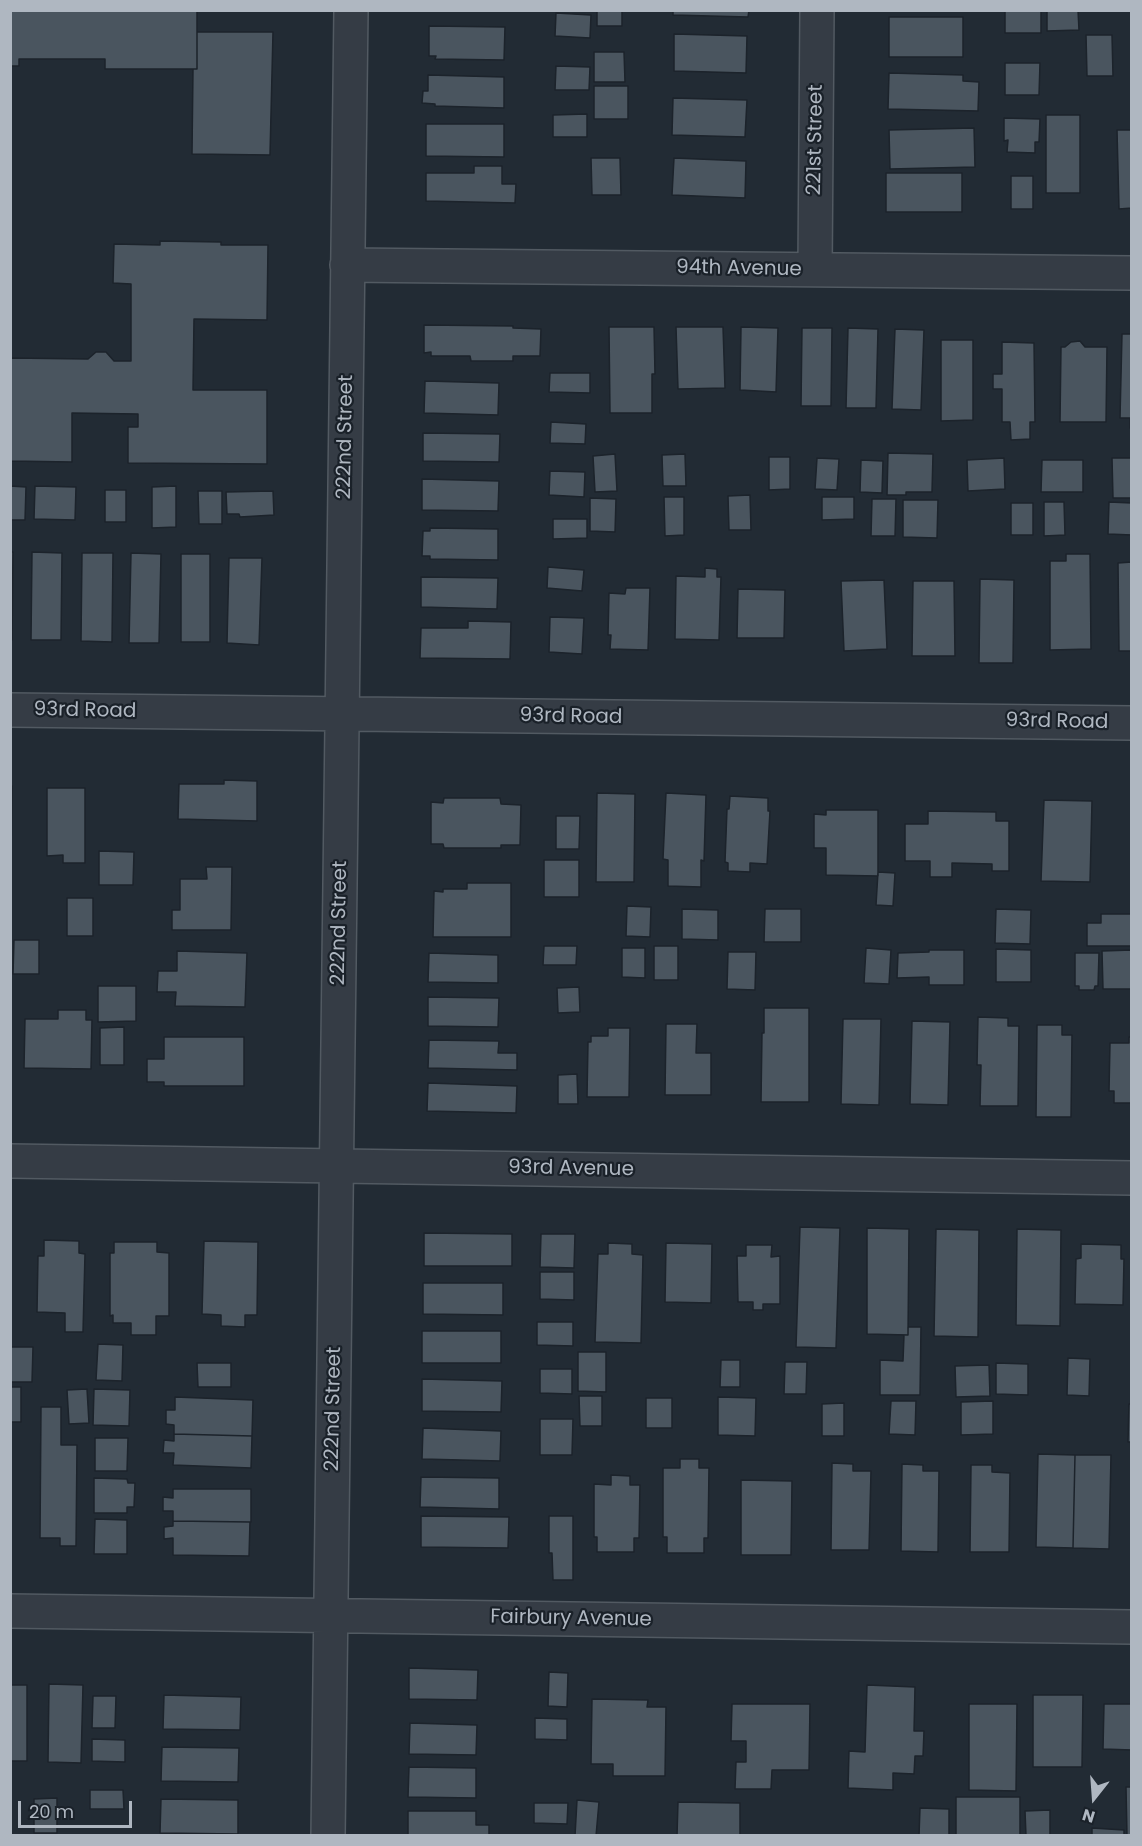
<!DOCTYPE html>
<style>
body{margin:0}
#map{position:relative;width:1142px;height:1846px;overflow:hidden;background:#222b34;font-family:Poppins,sans-serif}
canvas{display:block}
.frame{position:absolute;inset:0;border:12px solid #afb7c1;pointer-events:none}
.north{position:absolute;left:1064px;top:1768px;width:60px;height:60px;-webkit-text-stroke:4px #1a2129;paint-order:stroke;rotate:197deg;font-size:16px;font-weight:700;line-height:24px;text-align:center;color:#afb7c1}
.north::after{content:'';display:block;margin:auto;width:21px;height:27px;background:#afb7c1;clip-path:polygon(50% 0,100% 100%,50% 72%,0 100%)}
.scale{position:absolute;left:18px;top:1801px;width:114px;height:27px;box-sizing:border-box;border:3px solid #afb7c1;border-top:0;padding-left:8px;font-size:18px;line-height:21px;white-space:nowrap;color:#afb7c1;-webkit-text-stroke:4px #1a2129;paint-order:stroke}
</style>
<div id="map">
<canvas width="1142" height="1846"></canvas>
<div class="frame"></div>
<div class="north">N</div>
<div class="scale">20 m</div>
</div>
<script>
const ctx = document.querySelector('canvas').getContext('2d');
ctx.lineJoin = 'round';
function fill(path, color) { ctx.fillStyle = color; ctx.fill(path, 'evenodd'); }
const poly = rows => new Path2D(rows.map(r => 'M' + r).join(''));
function strokePath(path, color, width, dash) { ctx.strokeStyle = color; ctx.lineWidth = width; ctx.lineCap = dash ? 'butt' : 'round'; ctx.setLineDash(dash || []); ctx.stroke(path); }
function drawText(font, color, halo, rows, align = 'center') {
  ctx.font = font + ' Poppins,sans-serif'; ctx.lineWidth = 4.5; ctx.setLineDash([]); ctx.textBaseline = 'middle'; ctx.strokeStyle = halo; ctx.fillStyle = color; for (const [text, x, y, turn = 0] of rows) {
    ctx.save(); ctx.translate(x, y); ctx.rotate((+turn || 0) * Math.PI / 180); ctx.textAlign = isNaN(turn) ? turn : align; if (halo) ctx.strokeText(text, 0, 0); ctx.fillText(text, 0, 0); ctx.restore();
  }
}
const building = poly([
 [10,10,197,10,197,69,105,69,105,59,19,59,19,66,10,66,10,10],
 [597,10,622,10,622,26,597,26,597,10],
 [673,10,749,10,748,17,673,15,673,10],
 [1005,10,1041,10,1041,33,1005,33,1005,10],
 [1047,10,1078,10,1079,30,1047,31,1047,10],
 [556,13,591,15,590,38,555,36,556,13],
 [889,17,963,17,963,57,889,57,889,17],
 [429,26,505,27,504,60,435,59,436,56,429,56,429,26],
 [197,32,273,32,270,155,192,154,193,69,197,69,197,32],
 [674,34,747,36,746,73,674,71,674,34],
 [1086,35,1112,35,1113,76,1087,76,1086,35],
 [594,52,624,52,625,82,594,82,594,52],
 [1005,63,1040,63,1039,95,1005,95,1005,63],
 [556,66,590,67,589,90,555,90,556,66],
 [889,73,963,75,963,81,979,82,978,111,888,109,889,73],
 [428,75,504,77,504,108,435,106,435,104,422,103,423,91,428,91,428,75],
 [594,86,628,86,628,119,594,119,594,86],
 [673,98,747,100,745,137,672,135,673,98],
 [587,114,587,137,553,137,553,115,587,114],
 [1046,115,1080,115,1080,193,1046,193,1046,115],
 [1004,118,1040,119,1039,142,1035,142,1035,153,1007,152,1008,140,1004,141,1004,118],
 [426,124,504,124,504,157,426,156,426,124],
 [974,128,975,167,890,169,889,130,974,128],
 [1117,130,1132,130,1132,208,1119,209,1117,130],
 [591,158,620,158,621,195,592,195,591,158],
 [674,158,746,161,745,198,672,195,674,158],
 [474,166,502,166,502,184,516,184,515,203,426,201,426,173,474,173,474,166],
 [886,173,962,173,962,212,886,212,886,173],
 [1011,176,1033,176,1033,209,1011,209,1011,176],
 [160,241,221,242,221,245,268,245,267,320,194,319,193,390,267,390,267,464,128,463,128,427,138,427,138,414,72,413,72,462,10,461,10,358,88,359,96,352,106,352,114,361,131,361,131,284,113,283,114,244,160,245,160,241],
 [424,325,513,326,513,328,541,329,540,356,513,356,513,361,471,361,470,356,431,356,431,352,424,353,424,325],
 [609,327,654,327,655,374,652,374,652,413,610,413,609,327],
 [676,327,723,327,725,388,678,389,676,327],
 [741,327,778,328,776,392,740,390,741,327],
 [802,328,832,328,831,406,801,406,802,328],
 [848,328,878,329,876,408,846,408,848,328],
 [895,329,924,330,921,410,892,409,895,329],
 [1122,334,1132,334,1132,429,1130,428,1130,418,1120,418,1122,334],
 [941,340,973,340,973,420,941,421,941,340],
 [1080,341,1085,347,1107,347,1106,422,1060,422,1061,347,1065,347,1071,342,1080,341],
 [1002,342,1034,343,1035,422,1030,422,1030,439,1011,440,1010,422,1002,422,1002,389,993,389,993,374,1002,374,1002,342],
 [550,373,590,373,590,393,549,392,550,373],
 [425,381,499,383,498,415,424,413,425,381],
 [551,422,586,424,585,444,550,443,551,422],
 [423,433,500,434,499,462,423,461,423,433],
 [888,453,933,454,932,492,906,492,906,495,887,495,888,453],
 [615,454,617,491,595,492,593,456,615,454],
 [685,454,686,486,663,486,662,455,685,454],
 [769,457,790,457,790,489,769,490,769,457],
 [817,458,839,459,837,490,815,489,817,458],
 [1004,458,1005,489,968,491,967,460,1004,458],
 [1112,458,1131,458,1131,498,1113,498,1112,458],
 [861,460,883,461,882,493,860,492,861,460],
 [1042,460,1083,460,1083,492,1041,492,1042,460],
 [550,471,585,472,584,497,549,495,550,471],
 [422,479,499,481,498,511,422,510,422,479],
 [10,486,26,487,25,520,10,520,10,486],
 [35,486,76,487,75,520,34,519,35,486],
 [176,486,176,527,152,528,152,487,176,486],
 [105,490,126,490,126,522,105,522,105,490],
 [198,491,222,491,222,524,199,524,198,491],
 [273,491,274,515,240,517,239,514,227,514,226,492,273,491],
 [750,495,751,530,729,530,728,496,750,495],
 [664,497,684,497,684,535,665,536,664,497],
 [822,497,854,497,854,519,822,520,822,497],
 [590,498,616,499,615,532,590,531,590,498],
 [872,499,896,499,895,536,871,536,872,499],
 [903,500,938,500,937,538,903,537,903,500],
 [1044,502,1064,502,1065,535,1044,536,1044,502],
 [1109,502,1132,503,1132,535,1108,534,1109,502],
 [1011,503,1033,503,1033,535,1011,535,1011,503],
 [553,519,587,519,587,538,553,539,553,519],
 [430,528,498,529,498,560,430,559,430,556,422,556,423,531,430,531,430,528],
 [10,552,13,552,12,640,10,640,10,552],
 [32,552,62,553,61,640,31,640,32,552],
 [82,553,113,553,112,642,81,641,82,553],
 [131,553,161,554,159,643,129,643,131,553],
 [181,554,210,554,210,642,181,642,181,554],
 [1066,554,1090,554,1091,649,1050,650,1050,561,1066,561,1066,554],
 [229,558,262,558,259,645,227,643,229,558],
 [1132,562,1132,651,1119,651,1118,563,1132,562],
 [548,567,584,570,582,591,547,588,548,567],
 [705,568,717,569,717,577,721,577,719,640,675,639,676,576,705,577,705,568],
 [421,577,498,578,497,609,421,607,421,577],
 [980,579,1014,580,1013,663,979,663,980,579],
 [884,580,887,649,844,651,841,581,884,580],
 [913,581,954,581,955,656,912,656,913,581],
 [626,588,650,588,648,650,610,649,611,635,608,635,609,593,625,594,626,588],
 [738,589,785,590,784,638,737,638,738,589],
 [550,617,584,618,582,654,549,652,550,617],
 [468,621,511,622,510,659,420,658,421,628,468,628,468,621],
 [224,780,257,781,257,821,178,819,179,784,224,784,224,780],
 [10,786,12,786,11,854,10,854,10,786],
 [47,788,85,788,85,863,63,863,63,855,47,856,47,788],
 [597,793,635,794,634,882,596,882,597,793],
 [666,793,706,795,704,861,701,860,701,887,668,886,668,860,663,859,666,793],
 [730,796,768,798,768,811,770,811,767,864,750,863,750,872,728,871,728,863,725,862,727,809,729,809,730,796],
 [444,798,500,798,501,804,521,805,520,845,501,845,501,848,444,848,443,844,431,844,431,802,443,803,444,798],
 [1044,800,1092,801,1090,882,1041,881,1044,800],
 [826,810,878,810,878,876,826,875,826,848,814,848,814,814,826,815,826,810],
 [928,811,996,812,996,821,1009,821,1009,871,992,871,992,864,952,863,952,877,930,877,930,861,905,861,905,824,928,824,928,811],
 [556,816,580,816,579,849,556,849,556,816],
 [99,851,134,852,133,885,99,885,99,851],
 [544,860,579,860,579,897,544,897,544,860],
 [206,867,232,867,231,930,172,930,172,910,180,910,180,879,207,879,206,867],
 [878,872,895,873,893,906,876,905,878,872],
 [467,883,511,883,511,937,433,937,434,891,443,892,443,889,467,889,467,883],
 [67,898,93,898,93,936,67,936,67,898],
 [627,906,651,907,650,937,626,936,627,906],
 [682,909,718,910,718,940,682,939,682,909],
 [765,909,801,909,801,942,764,942,765,909],
 [996,909,1031,910,1030,944,995,943,996,909],
 [1101,914,1132,914,1132,946,1087,946,1087,923,1101,923,1101,914],
 [14,940,39,940,39,974,13,974,14,940],
 [544,946,577,946,576,965,543,965,544,946],
 [654,946,678,946,678,980,654,980,654,946],
 [622,948,645,948,645,978,622,977,622,948],
 [866,948,891,950,889,984,864,983,866,948],
 [996,949,1031,950,1031,982,996,982,996,949],
 [929,950,964,950,964,985,929,985,929,977,897,978,898,953,929,952,929,950],
 [1132,950,1132,989,1103,989,1102,951,1132,950],
 [177,951,247,953,245,1007,175,1006,176,992,157,992,158,971,177,971,177,951],
 [728,952,756,952,755,990,727,989,728,952],
 [429,953,498,955,498,983,428,982,429,953],
 [1075,953,1099,953,1098,986,1095,986,1094,990,1079,990,1079,986,1075,986,1075,953],
 [98,986,136,986,136,1021,98,1022,98,986],
 [579,987,580,1012,558,1013,557,988,579,987],
 [428,997,499,998,498,1027,428,1026,428,997],
 [764,1008,809,1008,809,1102,761,1102,762,1033,764,1033,764,1008],
 [58,1010,86,1010,86,1020,92,1020,91,1069,24,1068,25,1019,58,1019,58,1010],
 [978,1017,1008,1018,1008,1026,1019,1026,1018,1106,980,1106,981,1065,977,1065,978,1017],
 [843,1019,881,1019,879,1105,841,1104,843,1019],
 [912,1021,950,1022,948,1105,910,1104,912,1021],
 [666,1024,697,1024,696,1053,711,1053,711,1095,665,1095,666,1024],
 [1037,1025,1062,1025,1062,1035,1072,1035,1071,1117,1036,1117,1037,1025],
 [124,1027,124,1065,100,1065,100,1028,124,1027],
 [608,1028,630,1028,629,1097,587,1097,588,1042,591,1042,591,1036,608,1036,608,1028],
 [164,1037,244,1037,244,1086,164,1086,164,1082,147,1082,147,1059,164,1059,164,1037],
 [1129,1037,1132,1037,1132,1103,1114,1103,1114,1091,1109,1091,1110,1043,1129,1043,1129,1037],
 [429,1040,499,1041,498,1053,517,1053,517,1070,428,1068,429,1040],
 [577,1074,578,1104,558,1104,558,1075,577,1074],
 [428,1083,517,1086,516,1113,427,1111,428,1083],
 [800,1227,840,1228,836,1348,796,1347,800,1227],
 [867,1228,909,1229,908,1335,867,1334,867,1228],
 [936,1229,979,1230,978,1337,934,1336,936,1229],
 [1017,1229,1061,1230,1060,1326,1016,1325,1017,1229],
 [424,1233,512,1234,512,1266,424,1266,424,1233],
 [541,1234,575,1234,574,1268,540,1267,541,1234],
 [44,1240,79,1241,79,1253,85,1254,83,1332,65,1332,65,1313,37,1312,38,1256,44,1256,44,1240],
 [204,1241,258,1242,257,1315,245,1315,245,1327,221,1326,221,1315,202,1314,204,1241],
 [114,1242,157,1242,157,1252,169,1253,169,1316,156,1316,156,1335,131,1335,131,1323,113,1323,113,1315,110,1316,110,1253,114,1253,114,1242],
 [608,1243,632,1244,632,1254,643,1255,641,1343,595,1342,598,1254,608,1254,608,1243],
 [666,1243,712,1244,711,1303,665,1302,666,1243],
 [1081,1244,1121,1245,1121,1259,1124,1259,1123,1305,1075,1304,1076,1259,1081,1258,1081,1244],
 [746,1245,772,1245,771,1257,780,1256,780,1304,763,1304,763,1310,753,1310,753,1302,738,1302,737,1256,746,1256,746,1245],
 [540,1272,574,1272,574,1300,540,1299,540,1272],
 [423,1283,503,1283,503,1315,423,1314,423,1283],
 [537,1322,573,1322,573,1346,537,1345,537,1322],
 [908,1327,921,1327,920,1395,880,1395,880,1360,903,1361,904,1335,908,1335,908,1327],
 [422,1331,501,1331,501,1363,422,1363,422,1331],
 [98,1344,123,1345,122,1381,96,1380,98,1344],
 [11,1347,33,1347,32,1382,10,1382,11,1347],
 [578,1352,606,1352,606,1392,578,1391,578,1352],
 [1068,1358,1090,1359,1089,1396,1067,1395,1068,1358],
 [721,1360,740,1360,740,1387,720,1387,721,1360],
 [785,1362,807,1362,806,1394,784,1394,785,1362],
 [197,1363,231,1363,231,1387,198,1387,197,1363],
 [996,1363,1028,1364,1028,1395,996,1394,996,1363],
 [989,1365,990,1396,956,1397,955,1366,989,1365],
 [540,1369,572,1369,572,1394,540,1393,540,1369],
 [422,1379,502,1381,501,1412,422,1411,422,1379],
 [10,1387,21,1387,21,1422,10,1422,10,1387],
 [87,1389,89,1423,69,1424,67,1390,87,1389],
 [94,1389,130,1390,129,1426,93,1425,94,1389],
 [579,1396,602,1396,602,1426,580,1426,579,1396],
 [175,1397,253,1400,252,1436,174,1434,174,1425,166,1424,166,1410,175,1410,175,1397],
 [718,1397,756,1398,755,1436,718,1435,718,1397],
 [646,1398,672,1398,672,1428,646,1428,646,1398],
 [891,1401,916,1401,915,1435,889,1434,891,1401],
 [993,1401,993,1434,961,1435,961,1402,993,1401],
 [844,1403,844,1436,822,1436,822,1404,844,1403],
 [1129,1404,1132,1404,1132,1442,1128,1442,1129,1404],
 [41,1407,61,1407,61,1445,77,1445,76,1546,60,1546,60,1538,40,1538,41,1407],
 [540,1419,573,1419,572,1455,540,1455,540,1419],
 [423,1428,501,1431,500,1461,422,1459,423,1428],
 [174,1434,252,1436,251,1468,173,1465,174,1453,163,1453,164,1440,174,1441,174,1434],
 [95,1438,128,1438,127,1471,95,1471,95,1438],
 [1038,1454,1075,1455,1073,1548,1036,1547,1038,1454],
 [1075,1455,1111,1455,1109,1549,1073,1548,1075,1455],
 [680,1459,699,1459,699,1468,709,1468,708,1538,704,1538,704,1553,667,1553,667,1537,663,1537,663,1468,680,1468,680,1459],
 [832,1463,853,1464,853,1471,871,1471,869,1550,831,1550,832,1463],
 [902,1464,923,1465,923,1471,939,1471,938,1552,901,1551,902,1464],
 [971,1465,992,1465,992,1472,1010,1473,1009,1552,970,1552,971,1465],
 [611,1475,630,1476,630,1485,640,1485,639,1538,634,1538,634,1552,597,1552,597,1537,594,1537,594,1484,611,1485,611,1475],
 [421,1477,499,1478,499,1509,420,1507,421,1477],
 [94,1478,127,1479,128,1483,135,1483,134,1507,127,1507,127,1513,94,1513,94,1478],
 [741,1480,792,1481,791,1555,741,1555,741,1480],
 [173,1489,251,1489,251,1522,173,1521,173,1511,163,1511,163,1497,173,1498,173,1489],
 [421,1516,509,1517,508,1548,421,1547,421,1516],
 [549,1516,573,1516,573,1580,553,1580,552,1553,549,1553,549,1516],
 [95,1519,127,1520,127,1554,94,1554,95,1519],
 [173,1521,250,1522,249,1556,173,1555,173,1538,164,1539,164,1527,173,1526,173,1521],
 [409,1668,478,1670,477,1700,409,1699,409,1668],
 [549,1672,568,1673,567,1707,548,1706,549,1672],
 [49,1684,83,1685,81,1763,48,1762,49,1684],
 [10,1685,27,1685,27,1761,10,1761,10,1685],
 [867,1685,915,1687,914,1731,924,1731,923,1756,915,1756,914,1774,893,1773,893,1790,848,1788,849,1751,865,1752,867,1685],
 [164,1695,241,1697,240,1730,163,1729,164,1695],
 [1033,1695,1083,1695,1082,1767,1033,1767,1033,1695],
 [93,1696,116,1696,115,1728,92,1728,93,1696],
 [592,1699,648,1700,647,1707,666,1707,665,1776,613,1776,613,1764,591,1764,592,1699],
 [732,1704,810,1704,809,1770,772,1770,771,1789,735,1789,736,1762,746,1762,746,1741,731,1741,732,1704],
 [969,1704,1017,1704,1016,1791,969,1790,969,1704],
 [1104,1704,1132,1704,1132,1750,1103,1749,1104,1704],
 [535,1718,567,1719,567,1740,535,1739,535,1718],
 [410,1723,477,1725,476,1755,409,1754,410,1723],
 [92,1739,125,1740,125,1762,92,1761,92,1739],
 [162,1747,239,1748,238,1782,161,1781,162,1747],
 [409,1767,476,1768,476,1798,408,1797,409,1767],
 [1126,1787,1132,1787,1132,1836,1127,1836,1126,1787],
 [90,1790,123,1790,124,1809,90,1809,90,1790],
 [956,1797,1020,1797,1020,1836,956,1836,956,1797],
 [57,1798,57,1833,34,1833,34,1799,57,1798],
 [161,1799,238,1800,238,1834,160,1833,161,1799],
 [577,1800,599,1802,596,1836,575,1836,577,1800],
 [678,1802,740,1803,740,1836,677,1836,678,1802],
 [534,1803,568,1803,567,1824,534,1823,534,1803],
 [920,1808,949,1809,949,1836,919,1836,920,1808],
 [1050,1810,1050,1836,1026,1836,1025,1811,1050,1810],
 [408,1811,476,1811,476,1825,489,1825,489,1836,408,1836,408,1811],
 [1092,1828,1124,1830,1124,1836,1092,1836,1092,1828]
]);
const minor = poly([
 [347,265,1132,273],
 [815,269,817,10],
 [10,710,1132,723],
 [10,1161,1132,1178],
 [10,1611,1132,1627],
 [328,1836,351,10]
]);
const streetNames = [
 ["221st Street",816,140,-89],
 ["94th Avenue",739,269,1],
 ["222nd Street",346,437,-89],
 ["93rd Road",85,711,1],
 ["93rd Road",571,717,1],
 ["93rd Road",1057,722,1],
 ["222nd Street",340,923,-89],
 ["93rd Avenue",571,1169,1],
 ["222nd Street",334,1409,-89],
 ["Fairbury Avenue",571,1619,1]
];
fill(building, '#4a555f');
strokePath(building, '#1c232b', 1.5);
strokePath(minor, '#525a62', 36);
strokePath(minor, '#353c45', 33);
drawText('20px', '#afb7c1', '#1a2129', streetNames);
</script>
